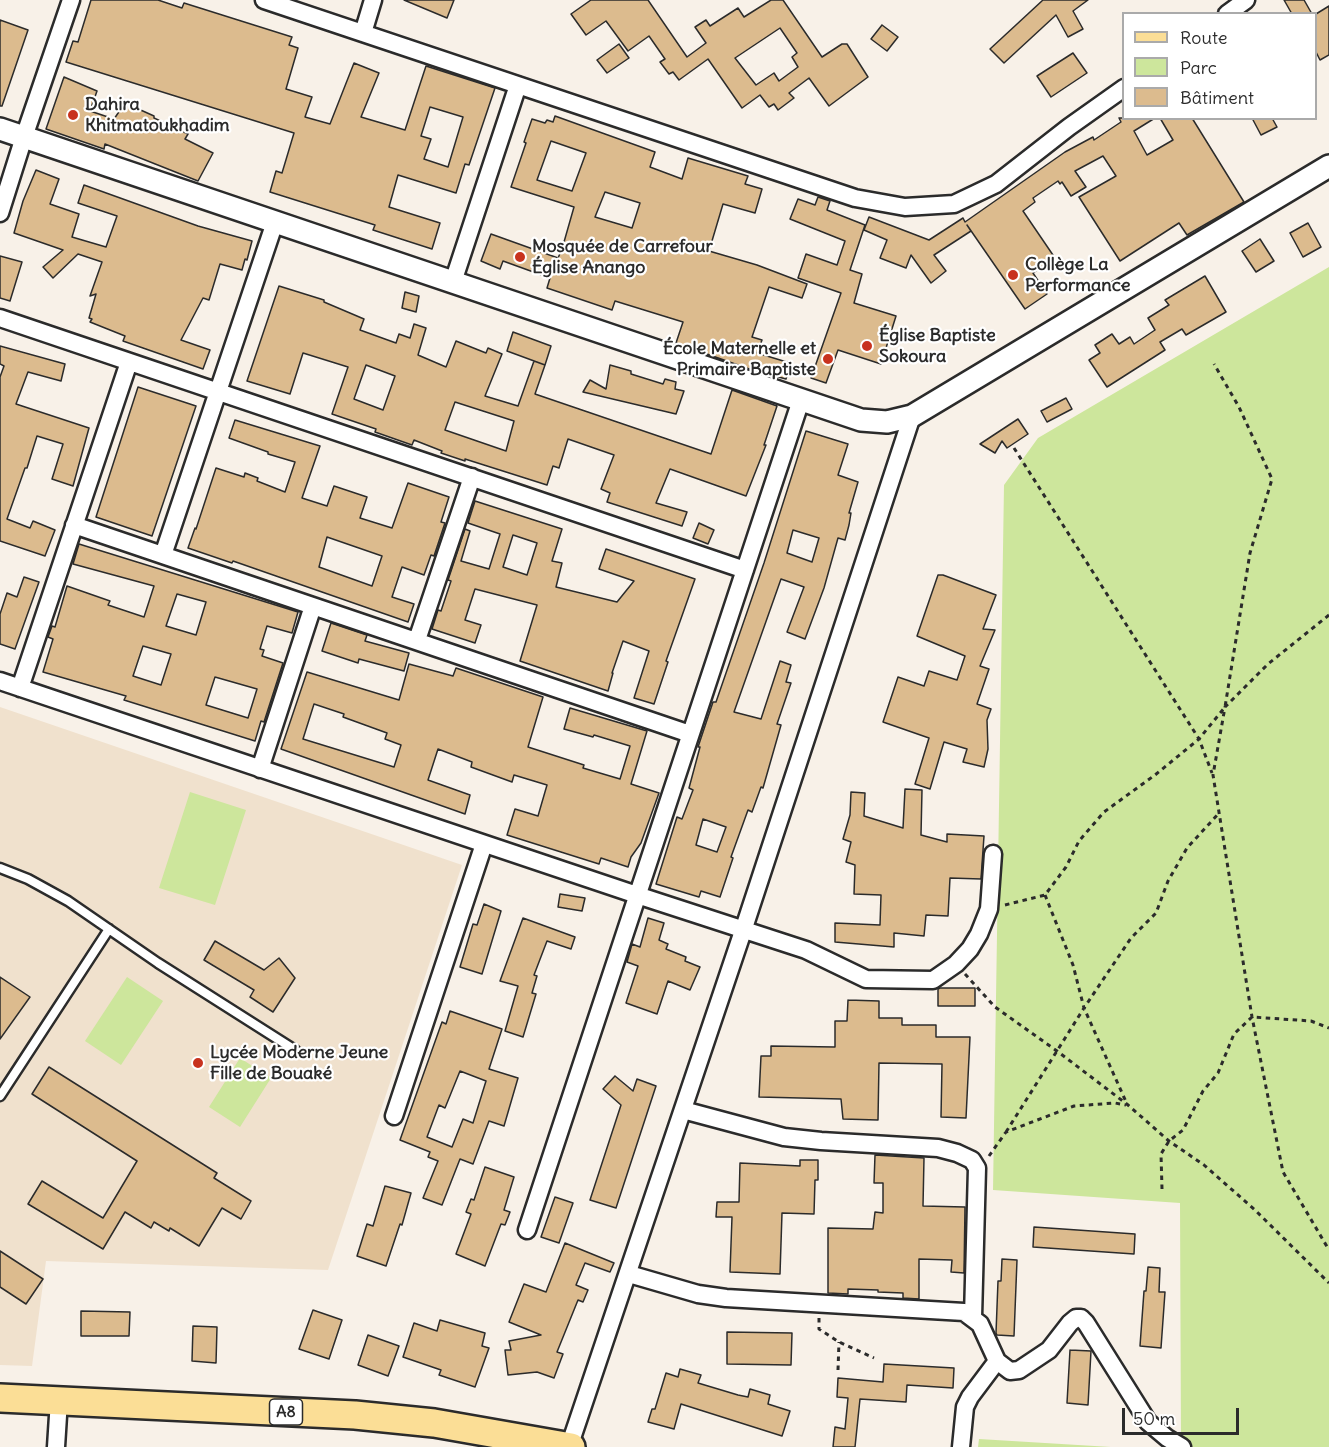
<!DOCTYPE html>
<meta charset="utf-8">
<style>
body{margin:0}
#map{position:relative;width:1329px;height:1447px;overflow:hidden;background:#f8f1e8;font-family:Delius,sans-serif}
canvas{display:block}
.legend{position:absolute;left:1122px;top:12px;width:195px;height:108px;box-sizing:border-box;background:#fff;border:2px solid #aaa;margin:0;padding:8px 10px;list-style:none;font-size:18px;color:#2b2b2b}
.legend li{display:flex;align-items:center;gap:12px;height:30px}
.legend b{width:30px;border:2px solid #aaa}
.scale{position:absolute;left:1122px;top:1408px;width:117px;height:27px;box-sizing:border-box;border:3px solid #2b2b2b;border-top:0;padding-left:8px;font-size:18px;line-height:21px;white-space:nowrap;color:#2b2b2b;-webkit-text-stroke:4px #fff;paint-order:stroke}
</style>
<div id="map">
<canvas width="1329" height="1447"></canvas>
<ul class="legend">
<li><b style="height:8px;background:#fbde96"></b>Route</li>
<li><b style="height:16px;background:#cde69c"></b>Parc</li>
<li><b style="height:16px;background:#dcbb8e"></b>Bâtiment</li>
</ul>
<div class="scale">50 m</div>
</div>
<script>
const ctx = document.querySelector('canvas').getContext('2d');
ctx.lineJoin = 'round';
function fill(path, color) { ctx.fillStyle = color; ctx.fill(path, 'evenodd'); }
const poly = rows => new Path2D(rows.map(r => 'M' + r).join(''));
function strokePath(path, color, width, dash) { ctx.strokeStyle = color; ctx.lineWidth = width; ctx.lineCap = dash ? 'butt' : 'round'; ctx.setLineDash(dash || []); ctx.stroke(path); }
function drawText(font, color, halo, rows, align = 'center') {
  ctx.font = font + ' Delius,sans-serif'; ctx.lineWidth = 4.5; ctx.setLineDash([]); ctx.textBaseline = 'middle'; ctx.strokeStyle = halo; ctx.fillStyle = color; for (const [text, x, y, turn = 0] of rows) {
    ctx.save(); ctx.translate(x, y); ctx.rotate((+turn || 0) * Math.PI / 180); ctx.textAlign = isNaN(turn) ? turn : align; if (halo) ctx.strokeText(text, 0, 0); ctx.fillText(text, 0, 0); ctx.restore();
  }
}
const built = poly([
 [0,707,462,865,328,1270,46,1261,32,1366,0,1365]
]);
const green = poly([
 [1329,267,1329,1447,1181,1447,1180,1203,993,1190,1004,485,1038,438],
 [190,792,246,810,215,905,159,888],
 [127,977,163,1001,121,1065,85,1041],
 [240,1058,271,1078,240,1127,209,1107],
 [979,1439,1111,1447,978,1447]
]);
const building = poly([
 [91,0,158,0,182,8,184,3,292,37,289,45,298,48,286,89,312,97,305,117,330,124,354,63,379,73,361,117,405,130,426,66,495,88,469,165,465,164,456,193,398,175,389,207,440,223,432,249,373,230,375,225,270,192,276,171,282,173,294,133,66,62,73,41,78,42,91,0],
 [430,107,463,117,448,167,424,159,431,139,421,136,430,107],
 [404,0,454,0,447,18,404,0],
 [591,0,648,0,687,57,706,43,695,27,706,20,710,26,738,8,744,17,771,0,783,0,822,57,842,44,847,44,868,77,829,106,809,78,789,93,794,98,778,110,774,104,769,107,760,95,742,108,708,59,679,80,673,72,669,74,660,62,665,59,649,36,628,51,606,21,586,35,571,14,591,0],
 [780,28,797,53,792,57,798,67,779,81,774,73,756,85,735,58,780,28],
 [1043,0,1088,0,1073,11,1083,29,1068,37,1056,15,1004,63,990,49,1043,0],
 [1284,0,1304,0,1312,14,1292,14,1284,0],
 [1329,6,1329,55,1320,60,1316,52,1316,14,1329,6],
 [0,20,28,30,2,106,0,106,0,20],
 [882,25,898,37,887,51,871,39,882,25],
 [619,44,629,58,607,73,597,60,619,44],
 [1073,53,1087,73,1051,97,1037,76,1073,53],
 [64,77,97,91,90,111,114,119,125,103,154,116,154,118,188,134,185,139,213,153,198,181,105,144,104,149,46,129,64,77],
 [555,116,655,152,650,167,682,179,688,158,748,176,745,184,762,189,755,213,723,204,709,251,757,265,807,284,802,298,769,287,752,337,762,340,757,353,790,363,786,379,752,370,676,343,683,322,615,301,612,310,547,288,550,278,503,261,500,269,481,261,491,234,558,258,562,249,574,207,511,187,526,143,524,142,532,119,545,123,547,120,553,122,555,116],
 [551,141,586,153,572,191,537,180,551,141],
 [605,192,640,203,632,228,595,217,605,192],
 [1119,118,1155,118,1134,131,1147,155,1173,140,1160,118,1192,118,1244,202,1187,235,1179,223,1120,261,1079,197,1116,176,1103,156,1075,171,1086,187,1071,196,1062,182,1060,184,1058,181,1033,198,1035,202,1023,211,1055,258,1033,273,1047,294,1025,309,967,225,971,231,934,255,946,271,931,283,911,255,906,268,880,258,887,240,864,230,869,217,929,240,963,218,965,222,1065,152,1093,137,1094,140,1121,122,1119,118],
 [1252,118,1272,118,1277,127,1261,135,1252,118],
 [36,170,59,179,50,204,79,214,72,237,106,247,117,216,78,203,84,185,198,226,252,241,247,260,245,259,242,270,220,264,209,300,203,298,181,340,210,350,203,369,123,341,125,336,90,322,92,319,89,318,96,294,90,296,102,262,78,254,53,278,43,267,63,250,14,233,23,201,36,170],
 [818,197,830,201,827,210,865,225,850,270,862,274,854,303,896,316,881,364,838,350,826,383,811,378,841,293,798,278,806,254,837,265,845,241,790,219,798,199,815,205,818,197],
 [1308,223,1321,247,1303,257,1290,233,1308,223],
 [1260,239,1274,261,1256,272,1242,251,1260,239],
 [0,256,22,262,10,301,0,298,0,256],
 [1205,276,1226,312,1186,335,1182,329,1160,342,1165,350,1107,387,1089,360,1100,353,1095,345,1112,334,1119,344,1130,337,1134,344,1155,330,1148,318,1169,305,1165,300,1205,276],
 [279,286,324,300,324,302,364,319,360,330,396,343,399,334,410,338,414,324,426,328,418,355,446,367,456,341,486,353,488,348,502,354,485,396,518,406,534,361,545,365,535,394,711,454,732,390,777,406,764,445,766,445,746,496,670,469,656,503,687,512,682,526,607,502,610,493,601,489,614,455,568,439,559,468,553,466,547,485,465,459,465,461,441,453,442,451,414,440,412,445,375,432,376,429,332,414,348,367,303,353,290,394,247,381,279,286],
 [366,365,395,376,383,410,354,399,366,365],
 [455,402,514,421,506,451,445,430,455,402],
 [405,292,419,296,416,312,402,308,405,292],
 [513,332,551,346,545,365,507,351,513,332],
 [0,346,65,364,61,381,28,372,16,404,89,428,73,486,52,479,63,444,37,436,27,468,25,468,7,519,30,528,33,521,55,530,45,556,0,541,0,377,4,366,0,364,0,346],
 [610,365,631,371,631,374,663,384,665,379,676,382,675,389,684,391,676,414,583,392,590,380,606,389,610,365],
 [138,387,196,406,152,536,96,517,138,387],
 [1066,398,1072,409,1047,422,1041,411,1066,398],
 [1018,419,1028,434,1007,448,1002,441,995,453,980,444,1018,419],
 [235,420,320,446,302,498,327,506,334,486,367,497,360,518,392,528,408,483,449,497,441,522,445,523,434,556,431,555,424,575,402,567,392,597,414,604,408,622,233,561,232,563,188,548,195,528,196,529,216,468,244,477,245,473,258,478,257,481,285,492,295,462,268,454,268,452,229,438,235,420],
 [327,537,382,556,372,586,319,567,327,537],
 [806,431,848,444,838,475,858,482,849,513,851,513,849,525,845,540,838,538,824,588,805,639,787,632,804,587,781,579,734,712,761,719,780,661,791,665,786,682,791,683,777,724,781,725,763,788,761,787,752,812,748,810,731,857,733,858,720,897,701,891,699,897,656,884,677,817,682,819,693,790,689,788,700,747,698,747,713,702,716,702,764,563,806,431],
 [793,530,819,538,812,562,787,553,793,530],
 [703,819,726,827,717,852,696,845,703,819],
 [475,501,562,529,552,561,562,563,556,587,617,602,634,581,599,569,606,549,695,579,666,661,668,662,654,704,634,698,649,651,623,641,612,673,613,673,608,691,520,661,537,605,475,589,465,620,481,625,475,643,432,629,438,610,441,611,451,581,448,580,465,529,470,531,461,561,489,569,500,534,468,523,475,501],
 [513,535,537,543,527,575,503,567,513,535],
 [699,523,714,530,708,544,693,538,699,523],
 [79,544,298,612,292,633,267,626,260,649,264,650,262,656,283,663,264,722,261,721,255,741,124,700,126,696,43,672,53,639,48,637,52,626,55,627,67,586,110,601,108,605,144,617,154,586,73,564,79,544],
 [177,594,206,602,196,635,166,626,177,594],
 [143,646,171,654,161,685,133,676,143,646],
 [215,677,257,689,248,718,206,705,215,677],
 [938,575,943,575,996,595,983,629,995,630,980,666,989,669,977,704,991,709,987,720,988,749,984,767,963,762,967,749,944,742,930,789,915,784,929,738,883,722,898,677,924,686,929,671,957,680,965,656,917,636,938,575],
 [24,577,39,582,15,649,0,644,0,614,7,593,17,597,24,577],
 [331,623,367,635,365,641,409,653,404,671,359,659,358,663,322,651,331,623],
 [409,664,453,676,456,668,543,697,528,747,584,765,583,768,620,779,630,746,594,735,593,737,564,729,570,708,647,731,631,784,659,793,641,843,631,857,628,867,601,858,599,864,507,835,515,809,538,816,547,785,514,775,512,782,471,767,472,762,438,749,428,780,470,795,465,814,281,749,307,672,399,700,409,664],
 [314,704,344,714,343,717,387,733,385,739,401,745,394,767,303,739,314,704],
 [905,789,922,790,921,835,947,842,947,834,984,836,981,879,950,878,948,916,926,915,924,936,894,933,894,947,835,942,835,923,880,925,881,895,854,894,855,865,846,862,851,842,843,839,850,815,851,792,865,793,864,816,903,828,905,789],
 [560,894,585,898,582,911,558,907,560,894],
 [484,904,501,911,482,974,460,967,473,924,477,925,484,904],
 [523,918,575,937,571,949,547,941,534,975,537,976,532,993,536,994,523,1037,505,1031,518,986,500,981,523,918],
 [648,918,664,923,659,940,668,944,666,949,686,957,685,961,700,967,690,990,668,981,657,1014,626,1003,638,966,627,962,632,944,640,947,648,918],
 [215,941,264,970,279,958,295,978,273,1012,250,997,254,990,204,960,215,941],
 [0,977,30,997,0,1039,0,977],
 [940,988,975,988,975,1006,938,1006,938,989,940,988],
 [848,1000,879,1001,879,1018,902,1018,902,1025,936,1025,936,1037,970,1037,966,1118,941,1117,942,1064,879,1063,878,1120,843,1119,841,1099,759,1097,761,1056,771,1056,771,1046,835,1047,835,1021,847,1021,848,1000],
 [450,1011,502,1029,489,1069,518,1078,504,1126,489,1121,473,1164,460,1159,442,1205,423,1198,438,1161,428,1157,430,1152,400,1140,442,1022,446,1024,450,1011],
 [460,1071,486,1081,473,1123,463,1119,452,1147,427,1137,439,1105,445,1108,460,1071],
 [49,1067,217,1173,214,1178,251,1201,241,1219,222,1208,199,1246,170,1228,169,1231,154,1222,151,1228,125,1212,103,1249,28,1204,42,1181,103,1218,137,1161,32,1094,49,1067],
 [615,1076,633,1091,637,1079,656,1086,616,1208,590,1200,621,1105,603,1089,615,1076],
 [875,1155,924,1158,923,1206,965,1207,964,1273,951,1272,952,1260,919,1259,919,1299,903,1298,903,1293,878,1292,878,1290,848,1289,848,1294,828,1293,828,1228,873,1229,875,1212,883,1213,883,1183,874,1183,875,1155],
 [800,1160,818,1160,818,1180,815,1180,814,1214,782,1213,780,1274,730,1272,732,1217,716,1217,717,1202,739,1202,740,1163,800,1166,800,1160],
 [485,1167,514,1177,504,1210,510,1212,505,1225,501,1224,485,1266,456,1254,471,1214,466,1212,471,1199,474,1200,485,1167],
 [385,1186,411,1193,402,1225,400,1224,386,1266,357,1256,367,1224,373,1226,385,1186],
 [555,1197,573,1203,559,1243,541,1237,555,1197],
 [1034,1227,1135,1234,1134,1254,1033,1247,1034,1227],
 [565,1243,614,1263,610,1272,585,1263,576,1285,588,1290,583,1302,578,1300,557,1352,563,1354,554,1378,537,1372,508,1375,505,1350,511,1350,509,1341,541,1335,509,1322,524,1284,546,1292,565,1243],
 [0,1251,43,1279,26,1304,0,1287,0,1251],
 [1002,1259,1017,1260,1014,1336,997,1335,996,1333,998,1281,1001,1281,1002,1259],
 [1148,1267,1160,1268,1159,1292,1165,1292,1161,1348,1140,1346,1144,1291,1146,1291,1148,1267],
 [313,1310,342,1320,329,1359,299,1349,313,1310],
 [81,1311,130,1312,129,1336,81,1336,81,1311],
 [440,1320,485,1333,482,1346,489,1348,475,1387,439,1375,441,1370,403,1357,414,1323,437,1331,440,1320],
 [193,1326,217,1327,216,1363,192,1361,193,1326],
 [727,1332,792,1333,791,1365,727,1364,727,1332],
 [368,1335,399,1346,388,1376,358,1365,368,1335],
 [1070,1350,1091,1351,1088,1405,1067,1403,1070,1350],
 [884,1364,954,1368,953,1388,907,1385,906,1402,860,1399,855,1447,833,1447,835,1427,845,1429,848,1398,837,1397,838,1378,883,1382,884,1364],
 [680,1369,701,1375,698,1383,738,1395,748,1397,750,1389,770,1395,768,1404,790,1411,782,1436,681,1404,674,1429,648,1422,652,1409,655,1409,666,1373,678,1377,680,1369]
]);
const path = poly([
 [1014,448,1199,739,1212,773],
 [1329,615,1268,664,1225,707,1213,775,1252,1017,1283,1172,1329,1250],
 [1045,895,1073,965,1084,1008,1127,1104],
 [1005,905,1045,895,1066,867,1079,841,1104,812,1155,775,1199,739,1225,707,1250,553,1272,479,1239,407,1214,364],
 [965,974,995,1007,1057,1051,1128,1105,1169,1141,1204,1165,1255,1210,1329,1283],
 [1006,1132,1084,1008,1131,938,1156,913,1168,881,1187,848,1220,812],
 [989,1156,1006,1132,1074,1106,1115,1103,1126,1105],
 [1162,1189,1161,1154,1169,1141,1183,1130,1203,1091,1218,1073,1234,1034,1252,1017,1311,1021,1329,1028],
 [819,1318,819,1329,839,1342,874,1358],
 [838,1370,839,1342]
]);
const service = poly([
 [0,868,28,879,68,901,158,963,295,1050],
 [0,1096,109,929]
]);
const minor = poly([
 [264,0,855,198,905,207,954,204,996,184,1069,127,1124,88],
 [1227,14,1246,0],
 [363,33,373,0],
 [0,213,24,137,71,0],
 [453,282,518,85],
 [0,318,745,570],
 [74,525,690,734],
 [163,555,275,222],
 [417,640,472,477],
 [0,681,637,895,806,950,866,979,933,980,956,964,970,949,979,934,989,909,993,854],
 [20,688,129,362],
 [260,769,313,606],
 [683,1110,784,1137,821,1141,938,1148,957,1153,972,1160,977,1168,973,1317],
 [394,1116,484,844],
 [527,1230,801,400],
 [629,1274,698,1294,726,1298,964,1312,980,1324,997,1361,1010,1371,1019,1370,1049,1350,1070,1323,1076,1318,1081,1318,1086,1323,1148,1422,1167,1438,1182,1447],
 [56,1447,59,1400],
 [569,1447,743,931,912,416],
 [961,1447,965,1407,970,1397,997,1361]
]);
const tertiary = poly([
 [0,129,861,420,887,422,912,416,1329,166]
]);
const primary = poly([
 [0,1398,355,1415,434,1423,571,1447]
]);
const markers = [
 [73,115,6,"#c8321e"],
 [520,257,6,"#c8321e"],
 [1013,275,6,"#c8321e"],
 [867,346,6,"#c8321e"],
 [828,359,6,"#c8321e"],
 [198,1063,6,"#c8321e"]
];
const shields = [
 [286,1412,33]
];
const shieldNames = [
 ["A8",286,1412]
];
const poiNames = [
 ["Dahira",85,105],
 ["Khitmatoukhadim",85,126],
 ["Mosquée de Carrefour",532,247],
 ["Église Anango",532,268],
 ["Collège La",1025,265],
 ["Performance",1025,286],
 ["Église Baptiste",879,336],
 ["Sokoura",879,357],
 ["École Maternelle et",816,349,"right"],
 ["Primaire Baptiste",816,370,"right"],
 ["Lycée Moderne Jeune",210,1053],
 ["Fille de Bouaké",210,1074]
];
fill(built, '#f0e1cd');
fill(green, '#cde69c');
fill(building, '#dcbb8e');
strokePath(building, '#2b2b2b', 1.5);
strokePath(service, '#2b2b2b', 13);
strokePath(minor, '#2b2b2b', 21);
strokePath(tertiary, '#2b2b2b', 26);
strokePath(primary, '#2b2b2b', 32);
strokePath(path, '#2b2b2b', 3, [4.5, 4.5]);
strokePath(service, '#fff', 8);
strokePath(minor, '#fff', 16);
strokePath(tertiary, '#fff', 21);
strokePath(primary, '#fbde96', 27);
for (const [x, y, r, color] of markers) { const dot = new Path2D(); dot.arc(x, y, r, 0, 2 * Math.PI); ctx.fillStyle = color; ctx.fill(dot); strokePath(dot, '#fff', 2); }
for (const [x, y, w] of shields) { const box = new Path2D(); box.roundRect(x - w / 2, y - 13, w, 26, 4.5); ctx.fillStyle = '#fff'; ctx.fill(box); strokePath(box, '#2b2b2b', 1.5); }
drawText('bold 16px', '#2b2b2b', null, shieldNames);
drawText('bold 18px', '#2b2b2b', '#fff', poiNames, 'left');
</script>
